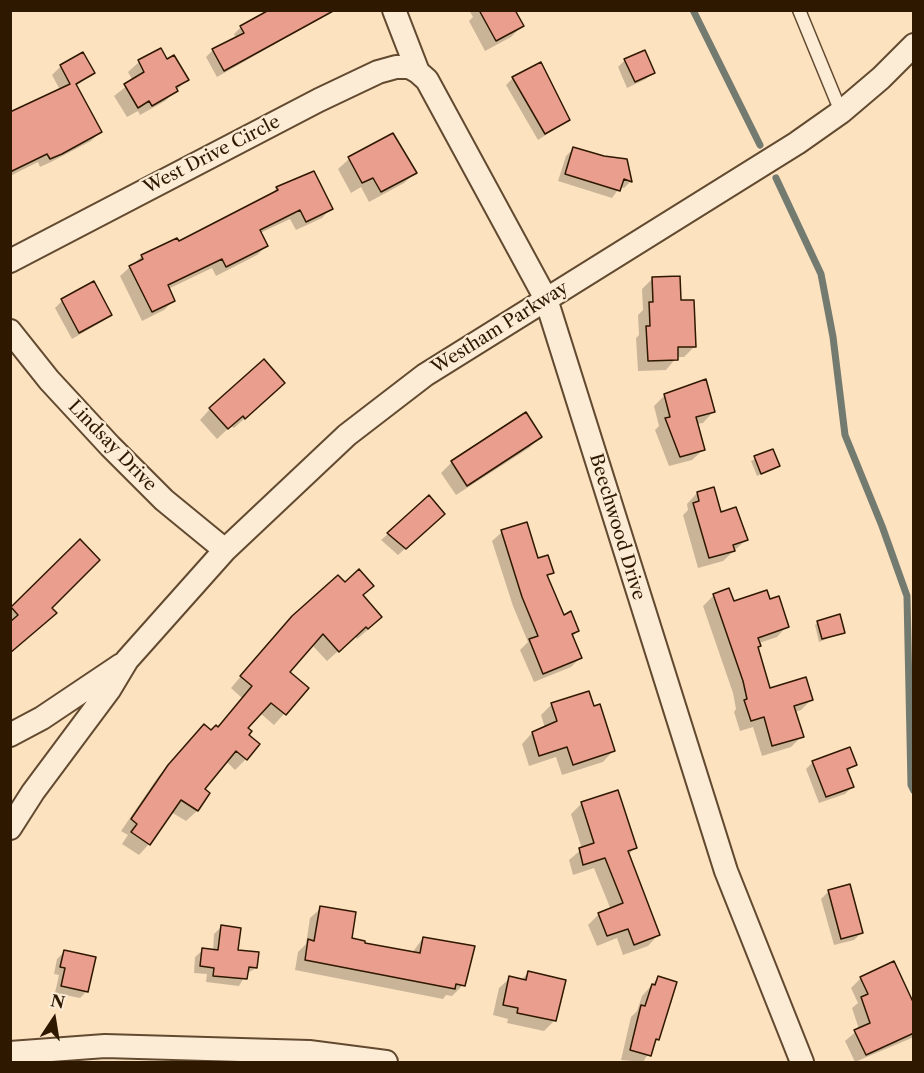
<!DOCTYPE html>
<style>
body{margin:0}
#map{position:relative;width:924px;height:1073px;overflow:hidden;background:#fce2bf;font-family:"Libre Caslon Text",serif}
canvas{display:block}
.frame{position:absolute;inset:0;border:12px solid #2f1800;pointer-events:none}
.north{position:absolute;left:24px;top:989px;width:60px;height:60px;-webkit-text-stroke:4px #fdecd5;paint-order:stroke;rotate:12deg;font-size:16px;font-weight:700;line-height:24px;text-align:center;color:#2f1800}
.north::after{content:'';display:block;margin:auto;width:21px;height:27px;background:#2f1800;clip-path:polygon(50% 0,100% 100%,50% 72%,0 100%)}
</style>
<div id="map">
<canvas width="924" height="1073"></canvas>
<div class="frame"></div>
<div class="north">N</div>
</div>
<script>
const ctx = document.querySelector('canvas').getContext('2d');
ctx.lineJoin = 'round';
function fill(path, color) { ctx.fillStyle = color; ctx.fill(path, 'evenodd'); }
const poly = rows => new Path2D(rows.map(r => 'M' + r).join(''));
function strokePath(path, color, width, dash) { ctx.strokeStyle = color; ctx.lineWidth = width; ctx.lineCap = dash ? 'butt' : 'round'; ctx.setLineDash(dash || []); ctx.stroke(path); }
function drawText(font, color, halo, rows, align = 'center') {
  ctx.font = font + ' "Libre Caslon Text",serif'; ctx.lineWidth = 4.5; ctx.setLineDash([]); ctx.textBaseline = 'middle'; ctx.strokeStyle = halo; ctx.fillStyle = color; for (const [text, x, y, turn = 0] of rows) {
    ctx.save(); ctx.translate(x, y); ctx.rotate((+turn || 0) * Math.PI / 180); ctx.textAlign = isNaN(turn) ? turn : align; if (halo) ctx.strokeText(text, 0, 0); ctx.fillText(text, 0, 0); ctx.restore();
  }
}
const shadow = poly([
 [270,10,335,10,217,77,206,57,213,50,236,38,234,34,241,27],
 [469,10,514,10,522,26,511,37,485,51,469,21,473,17],
 [160,50,166,61,187,80,165,101,140,115,138,111,127,117,114,96,133,81,128,72,139,62],
 [625,60,653,72,646,79,627,88,618,67],
 [61,66,93,73,76,86,100,132,91,141,51,162,40,167,38,162,10,176,10,143,60,90,52,75],
 [513,78,569,120,538,140,506,85],
 [573,149,631,181,624,188,620,187,612,198,558,181,566,156],
 [349,159,415,173,404,183,369,202,361,187,351,193,338,169],
 [277,188,331,208,322,218,296,230,290,219,260,233,266,246,257,255,216,276,212,268,168,289,174,300,164,310,142,321,120,276,130,267,142,256,178,243,269,196],
 [653,278,679,302,695,346,684,357,677,357,666,370,638,371,636,338,639,335,638,315,643,310,642,289],
 [62,301,110,314,103,321,72,339,55,308],
 [273,393,234,428,231,426,217,439,200,420,210,409],
 [665,395,713,412,703,423,696,424,703,450,692,460,669,466,655,430,659,426,654,406],
 [540,437,529,448,456,495,441,473,452,462],
 [772,451,778,466,757,476,751,461],
 [697,493,746,540,723,561,698,568,683,515,688,510,687,504],
 [436,521,398,555,381,540,388,534],
 [502,532,552,572,547,577,563,617,578,631,572,637,580,658,571,667,534,682,520,650,528,642,513,606,492,541],
 [80,541,50,608,10,652,10,609],
 [714,595,733,603,769,600,787,626,777,637,759,643,757,648,769,690,811,700,801,710,795,712,802,736,791,747,762,756,753,727,740,731,734,712,736,709,733,693,703,606],
 [361,596,370,628,357,639,355,636,327,661,312,645,288,672,307,688,274,725,260,713,246,729,246,759,235,770,226,761,203,790,208,793,197,811,186,821,171,812,149,844,139,855,122,844,128,835,121,831,158,777,193,737,217,728,242,698,231,688,281,629],
 [818,622,844,632,819,642,815,625],
 [552,704,613,751,603,762,562,775,556,757,529,766,522,744,532,733,545,728,541,715],
 [813,762,855,764,848,771,852,787,845,794,819,803,806,769],
 [582,803,635,848,628,855,658,935,648,946,623,955,617,938,597,946,588,925,599,914,611,910,594,868,573,875,569,860,582,849,571,814],
 [828,892,861,933,854,940,834,945,821,899],
 [321,908,350,940,363,944,412,953,423,938,463,985,452,996,446,995,443,999,295,970,298,952,306,944,310,918],
 [221,927,237,951,256,968,246,974,239,986,206,982,207,974,194,973,195,957,203,950,213,951,214,934],
 [64,952,87,991,80,998,55,993,59,975,54,974,57,959],
 [528,973,555,1020,544,1031,507,1023,508,1019,493,1015,499,988,510,978,521,980],
 [658,978,658,1039,643,1062,621,1060,631,1017,637,1011,642,996],
 [861,978,914,1005,914,1037,855,1062,845,1041,859,1029,852,1008,858,1003,851,988]
]);
const stream = poly([
 [693,10,760,145],
 [776,178,821,274,833,337,845,435,882,526,907,596,911,785,914,791]
]);
const building = poly([
 [269,10,335,10,224,71,212,49,244,33,240,26,269,10],
 [479,10,515,10,524,26,496,41,479,10],
 [161,48,167,59,174,55,189,80,176,87,178,91,152,106,149,101,138,108,124,84,144,72,138,60,161,48],
 [645,50,655,73,635,82,624,59,645,50],
 [83,52,95,73,76,84,102,132,62,154,50,159,47,154,10,172,10,112,70,84,60,65,83,52],
 [541,62,570,120,545,134,512,77,541,62],
 [393,133,417,173,381,192,373,178,362,183,348,157,393,133],
 [573,147,604,156,627,159,632,182,624,179,620,191,565,174,573,147],
 [314,171,333,209,306,222,300,210,260,230,268,246,226,267,222,259,168,285,175,301,152,312,129,266,143,259,141,255,177,238,179,241,278,190,276,187,314,171],
 [680,276,681,300,694,300,696,347,678,347,678,360,648,361,646,326,650,326,649,302,653,302,652,277,680,276],
 [94,281,112,315,79,333,61,299,94,281],
 [264,359,285,383,245,419,243,416,228,429,209,408,264,359],
 [706,379,715,412,696,417,705,450,680,457,665,418,670,417,664,394,706,379],
 [526,412,542,437,467,486,451,461,526,412],
 [773,449,780,466,761,474,754,456,773,449],
 [714,487,721,512,736,507,748,540,733,545,735,551,709,558,693,503,699,501,697,492,714,487],
 [429,495,445,514,406,549,387,533,429,495],
 [527,522,538,558,548,555,554,573,547,575,564,615,571,611,579,631,572,634,582,658,543,674,529,639,538,636,522,597,501,530,527,522],
 [80,539,100,560,52,608,57,613,10,653,10,622,18,615,11,607,80,539],
 [359,569,374,586,363,595,382,617,368,629,366,627,339,652,323,634,290,672,309,688,286,715,271,703,248,728,252,731,249,735,260,744,247,760,236,751,205,789,210,793,198,811,181,800,150,845,131,832,137,824,131,819,168,765,204,724,211,730,216,725,218,727,252,686,240,676,292,616,338,575,345,582,359,569],
 [729,588,734,601,767,590,770,599,779,596,789,627,758,638,761,646,758,647,770,688,806,677,813,700,794,706,804,737,772,746,764,717,751,721,744,700,747,699,743,681,713,594,729,588],
 [840,614,845,633,822,639,817,621,840,614],
 [589,691,594,706,600,704,615,751,573,765,567,747,539,756,532,732,557,721,551,703,589,691],
 [850,747,857,765,847,769,854,787,826,797,812,761,850,747],
 [618,790,637,848,628,851,660,935,634,945,628,929,607,936,598,913,623,903,605,858,583,865,579,848,594,843,581,802,618,790],
 [850,884,863,933,841,939,828,890,850,884],
 [320,906,356,912,352,938,365,941,365,943,420,953,423,937,475,946,465,986,456,984,455,989,305,960,308,939,314,941,320,906],
 [221,925,241,928,238,950,259,952,257,968,249,967,247,979,213,976,214,968,200,966,202,948,218,950,221,925],
 [64,950,96,957,88,992,61,986,65,968,60,967,64,950],
 [894,961,914,1004,914,1033,866,1055,854,1030,870,1023,861,997,868,994,860,977,894,961],
 [528,971,566,980,556,1021,517,1013,518,1008,503,1005,509,976,526,980,528,971],
 [658,976,677,982,659,1040,656,1039,651,1056,630,1050,641,1005,645,1006,652,984,655,985,658,976]
]);
const service = poly([
 [799,10,841,112]
]);
const minor = poly([
 [394,10,418,72,427,80,546,299,726,871,802,1062],
 [10,261,319,100,378,72,396,67,409,67,418,72],
 [10,331,49,380,110,446,164,500,225,550],
 [10,735,42,718,121,665],
 [10,828,33,792,109,690,127,660,225,550,347,435,425,375,797,143,841,112,881,78,914,45],
 [10,1053,105,1046,309,1052,386,1062]
]);
const streetNames = [
 ["West Drive Circle",212,155,-27],
 ["Westham Parkway",500,328,-32],
 ["Lindsay Drive",112,446,46],
 ["Beechwood Drive",617,527,73]
];
fill(shadow, '#0003');
strokePath(stream, '#737a70', 7);
fill(building, '#ea9f8e');
strokePath(building, '#2f1800', 1.5);
strokePath(service, '#624a30', 15);
strokePath(minor, '#624a30', 26);
strokePath(service, '#fdecd5', 12);
strokePath(minor, '#fdecd5', 22);
drawText('18px', '#2f1800', '#fdecd5', streetNames);
</script>
